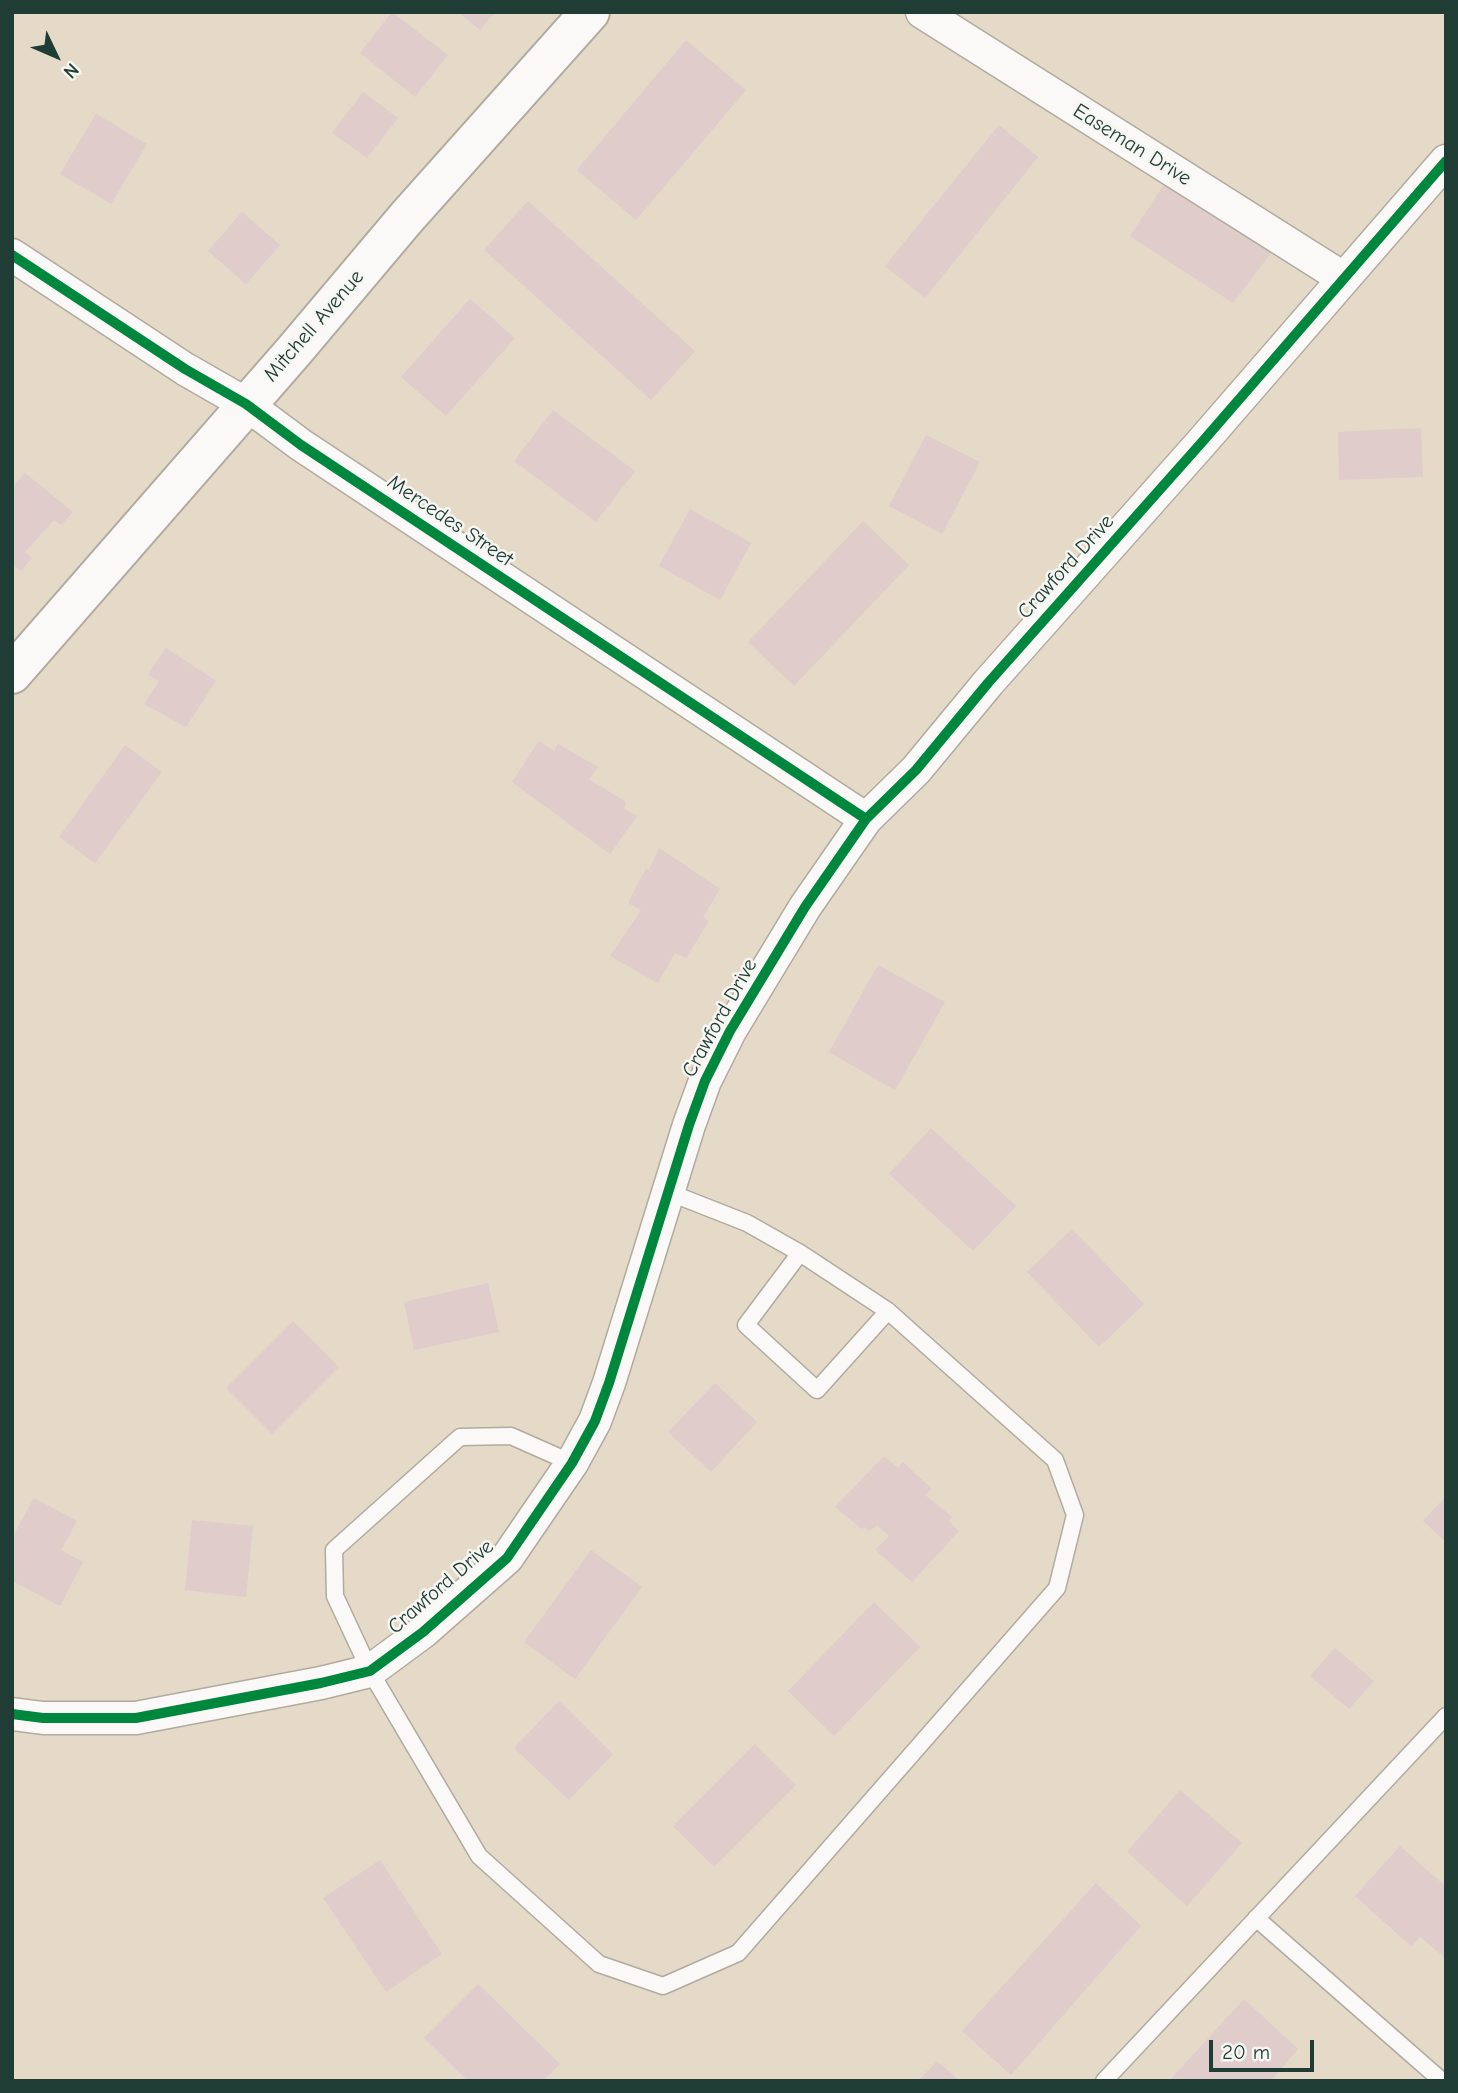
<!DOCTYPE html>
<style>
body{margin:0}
#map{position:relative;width:1458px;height:2093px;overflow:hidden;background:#e5d9c8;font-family:"Comic Neue",sans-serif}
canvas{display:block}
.frame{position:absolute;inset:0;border:14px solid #1f3d34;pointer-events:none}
.north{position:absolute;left:21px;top:21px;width:70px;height:70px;-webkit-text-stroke:5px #f6f6f2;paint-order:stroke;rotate:134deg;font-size:19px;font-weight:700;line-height:28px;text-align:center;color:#1f3d34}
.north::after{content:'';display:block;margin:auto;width:24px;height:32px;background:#1f3d34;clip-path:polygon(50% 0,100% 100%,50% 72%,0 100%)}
.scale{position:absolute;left:1209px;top:2040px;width:105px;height:32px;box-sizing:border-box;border:4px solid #1f3d34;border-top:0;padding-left:9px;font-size:21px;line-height:24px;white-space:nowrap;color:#1f3d34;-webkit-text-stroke:5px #f6f6f2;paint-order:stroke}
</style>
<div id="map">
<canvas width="1458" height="2093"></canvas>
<div class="frame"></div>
<div class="north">N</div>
<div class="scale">20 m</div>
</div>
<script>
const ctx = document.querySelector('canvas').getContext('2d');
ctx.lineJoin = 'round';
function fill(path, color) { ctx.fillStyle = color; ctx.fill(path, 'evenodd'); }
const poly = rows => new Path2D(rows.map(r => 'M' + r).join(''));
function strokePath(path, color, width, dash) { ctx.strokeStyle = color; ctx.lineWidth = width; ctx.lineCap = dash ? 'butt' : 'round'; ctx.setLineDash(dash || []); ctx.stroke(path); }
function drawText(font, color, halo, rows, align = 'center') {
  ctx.font = font + ' "Comic Neue",sans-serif'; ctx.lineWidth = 5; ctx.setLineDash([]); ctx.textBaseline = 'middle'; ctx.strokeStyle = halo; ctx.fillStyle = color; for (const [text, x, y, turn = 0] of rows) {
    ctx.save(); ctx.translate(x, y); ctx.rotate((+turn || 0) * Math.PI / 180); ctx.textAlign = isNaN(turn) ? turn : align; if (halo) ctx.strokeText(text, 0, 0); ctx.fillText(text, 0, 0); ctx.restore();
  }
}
const building = poly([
 [392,12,448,55,415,97,360,53],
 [458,12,495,12,480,30],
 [686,40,746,90,636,220,577,170],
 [363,92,398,118,367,158,332,133],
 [96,114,147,144,111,204,60,174],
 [999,125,1038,157,925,298,885,266],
 [1165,183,1271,253,1233,303,1130,236],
 [528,201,695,351,651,400,484,250],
 [242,212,280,245,246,284,208,251],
 [470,299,515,338,446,416,401,377],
 [553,410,635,471,596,522,514,461],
 [1421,428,1423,477,1339,480,1338,432],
 [926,435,980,462,942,534,889,506],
 [25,473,73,512,61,525,54,520,25,552,32,558,21,571,12,565,12,488],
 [690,509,751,543,720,600,659,566],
 [863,521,909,565,794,686,748,642],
 [166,648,216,681,186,727,144,704,159,681,148,674],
 [539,741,554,751,558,744,598,767,589,779,626,802,624,809,637,816,610,854,512,782],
 [125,745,162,772,95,863,59,837],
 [659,848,720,889,703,917,709,921,686,958,675,953,658,983,610,956,641,910,628,903,646,868,649,870],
 [878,965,945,1002,895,1090,829,1052],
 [931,1128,1016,1206,973,1251,889,1174],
 [1072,1229,1144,1304,1099,1347,1027,1272],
 [488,1283,499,1332,414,1350,404,1302],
 [293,1321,339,1367,272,1434,226,1388],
 [715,1383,757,1422,711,1472,668,1432],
 [884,1456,898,1468,903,1462,932,1489,925,1495,952,1517,948,1521,959,1531,912,1582,875,1550,889,1536,877,1525,870,1531,865,1527,862,1529,835,1507],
 [1446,1496,1446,1542,1423,1521],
 [34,1498,77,1521,61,1550,83,1562,60,1606,12,1581,12,1538],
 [192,1520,253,1526,246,1597,185,1590],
 [591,1550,642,1587,575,1679,524,1642],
 [874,1602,920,1647,834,1736,788,1691],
 [1335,1648,1374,1681,1349,1709,1310,1676],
 [559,1701,613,1754,569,1800,514,1748],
 [755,1744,796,1785,714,1867,673,1826],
 [1180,1790,1242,1843,1187,1906,1127,1852],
 [1400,1846,1446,1887,1446,1959,1420,1936,1412,1947,1355,1896],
 [380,1860,442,1954,386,1992,323,1898],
 [1096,1883,1141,1926,1011,2075,962,2031],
 [478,1984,560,2064,543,2081,468,2081,424,2038],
 [1244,1999,1298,2049,1271,2081,1169,2081],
 [937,2061,960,2081,918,2081]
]);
const service = poly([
 [800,1253,746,1325,817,1390,888,1311],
 [572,1463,511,1436,460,1437,334,1550,335,1596,370,1671,479,1856,599,1964,663,1986,738,1953,1057,1588,1075,1515,1055,1460,888,1311,800,1253,747,1223,668,1192],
 [1256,1918,1442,2081],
 [1104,2081,1446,1716]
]);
const minor = poly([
 [922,12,1343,278],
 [12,255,185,369,246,404,301,445,866,819],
 [12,1714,43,1718,136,1718,321,1683,370,1671,423,1632,507,1558,572,1463,595,1421,609,1383,689,1125,705,1081,730,1031,805,907,866,819,916,770,988,683,1203,441,1446,161]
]);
const tertiary = poly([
 [12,674,294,351,407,217,590,12]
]);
const cycleway = poly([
 [12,255,185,369,246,404,301,445,866,819],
 [12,1714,43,1718,136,1718,321,1683,370,1671,423,1632,507,1558,572,1463,595,1421,609,1383,689,1125,705,1081,730,1031,805,907,866,819,916,770,988,683,1203,441,1446,161]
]);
const streetNames = [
 ["Easeman Drive",1132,145,32],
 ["Mitchell Avenue",314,326,-49],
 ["Mercedes Street",450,521,34],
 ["Crawford Drive",1066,567,-48],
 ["Crawford Drive",720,1018,-61],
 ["Crawford Drive",441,1587,-41]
];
fill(building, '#dfcccb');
strokePath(service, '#b0ab9f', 19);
strokePath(minor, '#b0ab9f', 35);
strokePath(tertiary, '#b0ab9f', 42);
strokePath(service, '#fbf9f7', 16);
strokePath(minor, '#fbf9f7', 32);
strokePath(tertiary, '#fbf9f7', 38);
strokePath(cycleway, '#00873e', 10);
drawText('21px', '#1f3d34', '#f6f6f2', streetNames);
</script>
